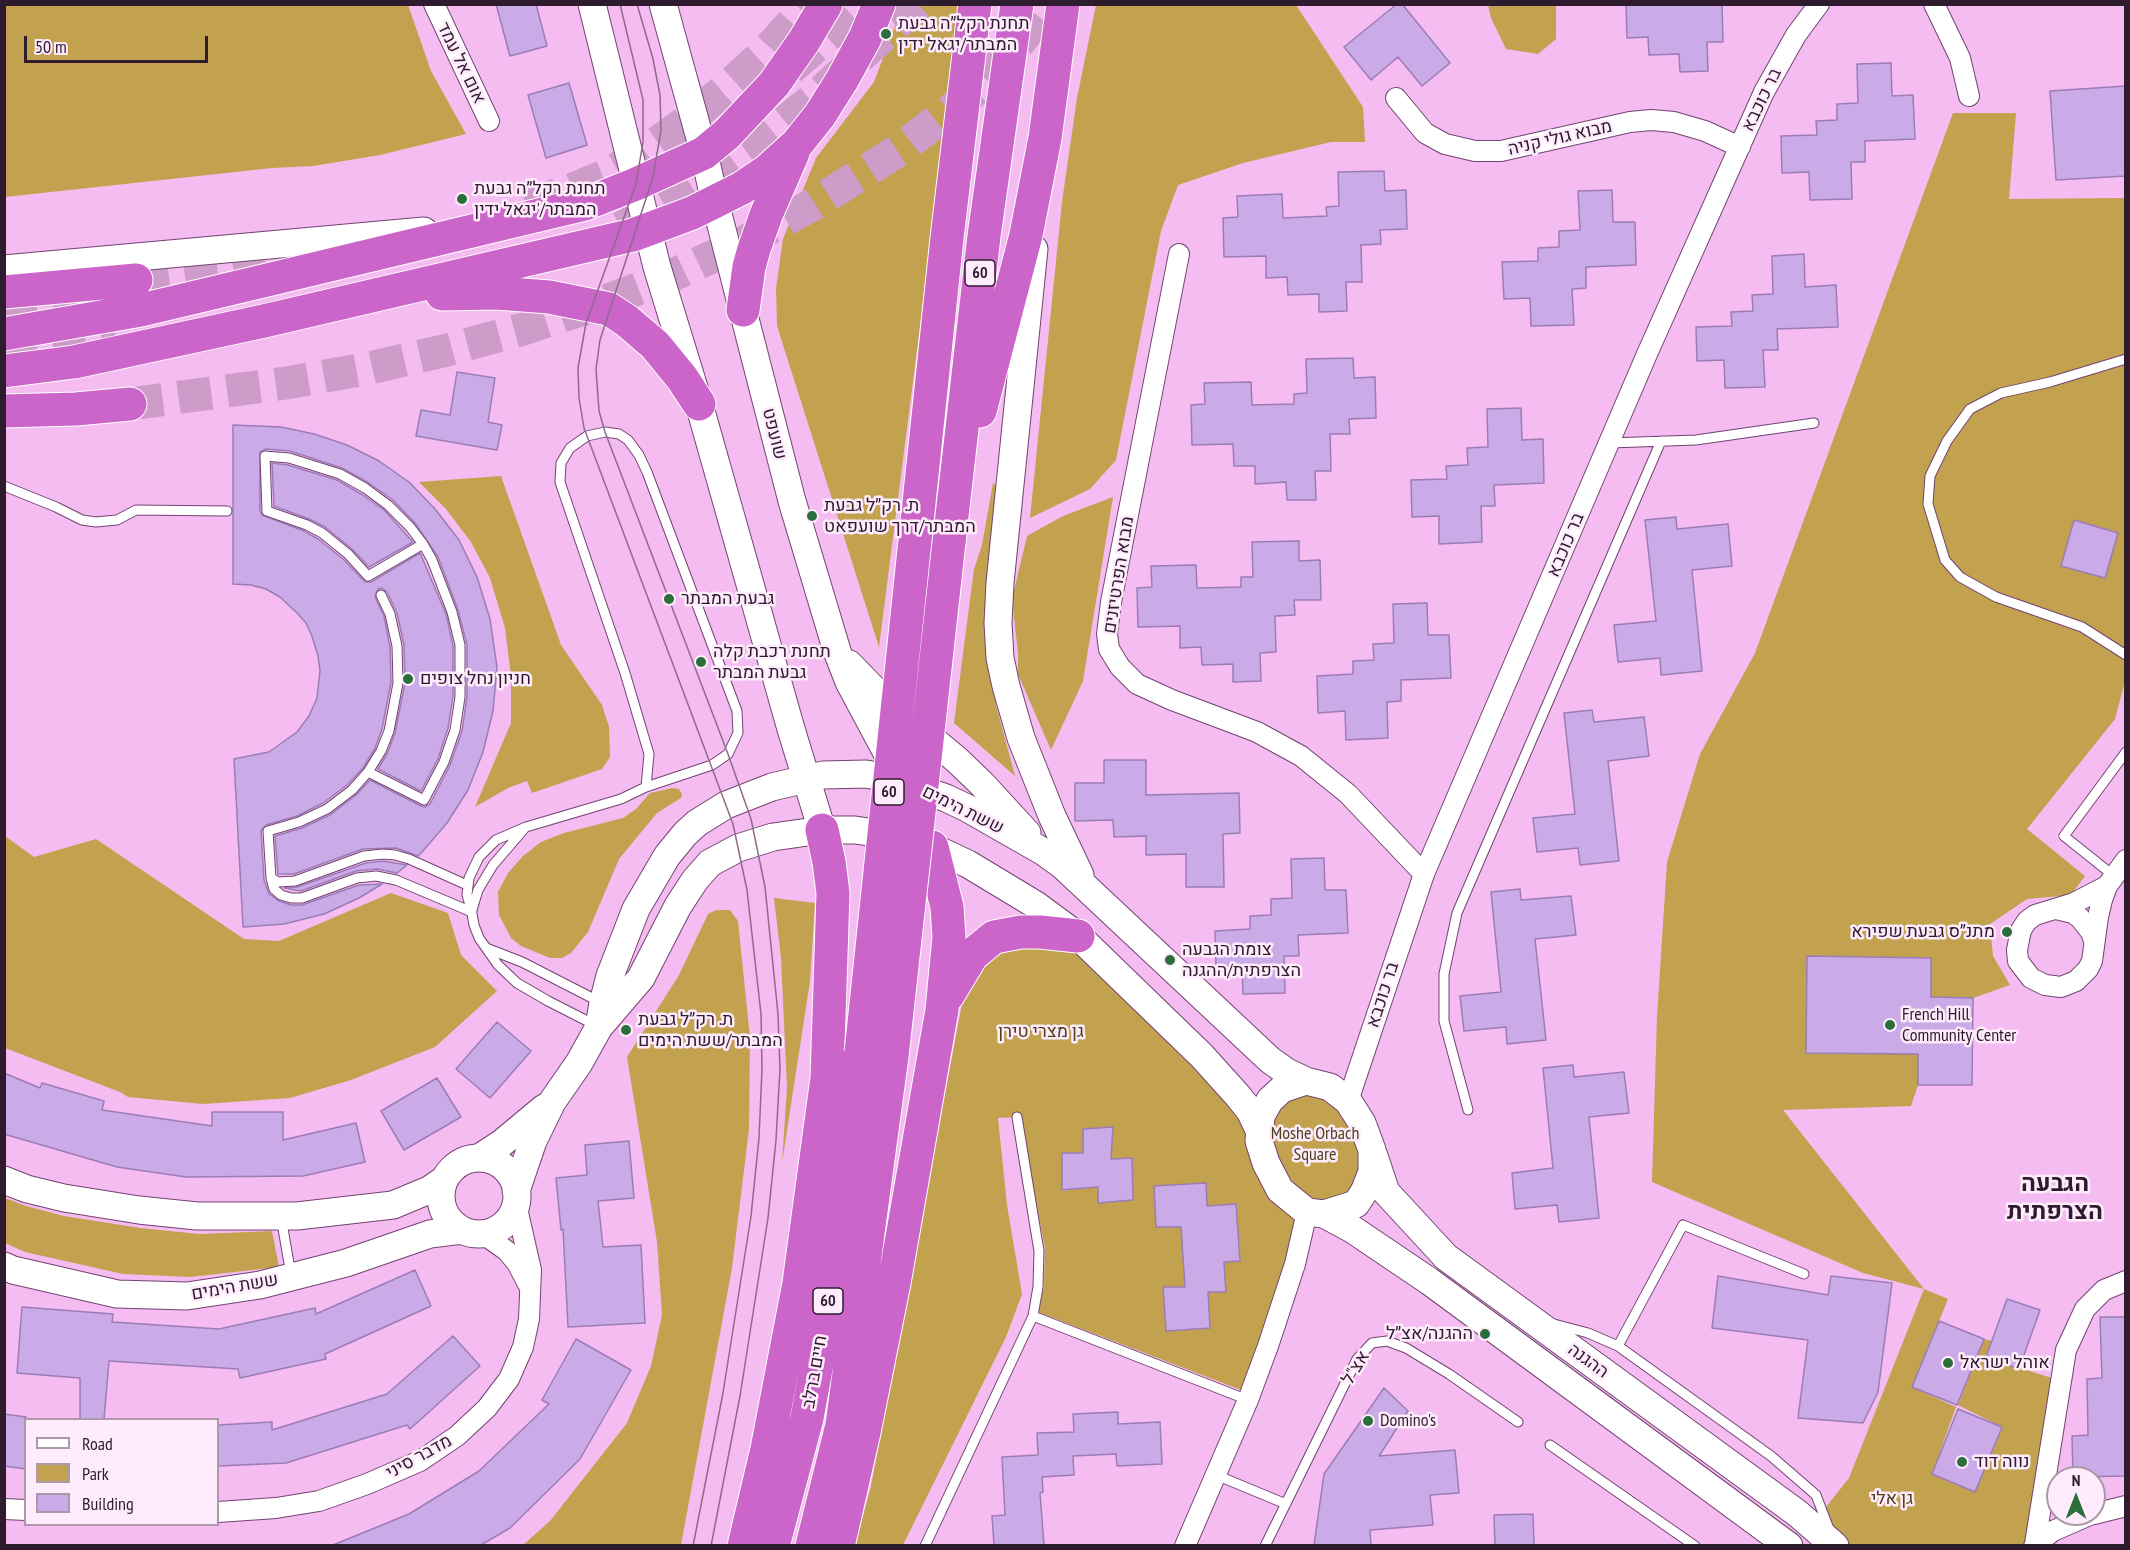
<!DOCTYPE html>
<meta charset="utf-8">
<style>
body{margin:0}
#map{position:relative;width:2130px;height:1550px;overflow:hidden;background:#f4bcf0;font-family:"PT Sans Narrow",sans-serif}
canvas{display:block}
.frame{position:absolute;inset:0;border:6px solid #2f1b2e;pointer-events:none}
.legend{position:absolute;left:24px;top:1418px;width:195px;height:108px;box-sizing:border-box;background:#feecfc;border:2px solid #ab98aa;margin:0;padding:8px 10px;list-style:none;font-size:18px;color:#2f1b2e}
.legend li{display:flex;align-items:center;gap:12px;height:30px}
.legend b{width:30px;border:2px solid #ab98aa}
.north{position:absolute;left:2046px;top:1466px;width:60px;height:60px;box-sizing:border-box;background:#feecfc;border:2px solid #ab98aa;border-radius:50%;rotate:0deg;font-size:16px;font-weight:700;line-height:24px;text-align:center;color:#2f1b2e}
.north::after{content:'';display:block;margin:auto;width:21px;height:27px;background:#2a6f3a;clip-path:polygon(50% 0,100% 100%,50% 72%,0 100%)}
.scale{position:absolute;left:24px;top:36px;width:184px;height:27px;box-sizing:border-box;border:3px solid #2f1b2e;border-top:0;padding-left:8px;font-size:18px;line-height:21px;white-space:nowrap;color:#2f1b2e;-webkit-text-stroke:4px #feecfc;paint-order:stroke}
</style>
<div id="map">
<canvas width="2130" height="1550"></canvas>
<div class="frame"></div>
<ul class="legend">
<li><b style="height:8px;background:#fff"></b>Road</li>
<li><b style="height:16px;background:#c2a24e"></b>Park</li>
<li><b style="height:16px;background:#cbaae8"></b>Building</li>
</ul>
<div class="north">N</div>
<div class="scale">50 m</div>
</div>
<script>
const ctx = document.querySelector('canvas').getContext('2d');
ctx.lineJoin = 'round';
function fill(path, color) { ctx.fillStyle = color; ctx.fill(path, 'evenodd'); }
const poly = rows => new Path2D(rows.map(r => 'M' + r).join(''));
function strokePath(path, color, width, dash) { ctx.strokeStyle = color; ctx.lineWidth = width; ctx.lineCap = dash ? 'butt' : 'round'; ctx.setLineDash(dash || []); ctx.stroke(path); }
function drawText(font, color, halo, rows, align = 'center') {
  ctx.font = font + ' "PT Sans Narrow",Heebo,sans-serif'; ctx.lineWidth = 5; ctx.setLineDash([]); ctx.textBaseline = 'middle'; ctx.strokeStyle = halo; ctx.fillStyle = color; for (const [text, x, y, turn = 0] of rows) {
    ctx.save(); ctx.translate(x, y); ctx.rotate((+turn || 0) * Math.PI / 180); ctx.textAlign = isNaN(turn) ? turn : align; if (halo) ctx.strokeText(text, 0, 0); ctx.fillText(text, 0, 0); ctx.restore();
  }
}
const green = poly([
 [4,5,408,5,431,71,466,134,380,155,313,166,272,168,5,197],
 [903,5,961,5,879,647,777,326,776,288,783,239,816,158,874,82],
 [1096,5,1296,5,1363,107,1365,142,1331,142,1243,163,1178,185,1161,231,1116,460,1090,489,1030,518,1062,202,1077,98],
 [1488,5,1556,5,1556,39,1538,54,1506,49,1491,18],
 [1953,113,2016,113,2009,199,2125,198,2125,681,2115,719,2027,829,2085,876,2071,895,2027,899,1990,924,1993,956,2010,985,1973,998,1931,997,1931,958,1807,957,1806,1053,1918,1054,1918,1085,1911,1106,1783,1110,1924,1289,1948,1299,1912,1387,1956,1407,1932,1474,1975,1492,2002,1427,1958,1405,1984,1339,1992,1341,1986,1357,2061,1381,2033,1546,1836,1545,1822,1512,1849,1478,1924,1289,1863,1273,1652,1182,1657,1016,1667,862,1700,754,1755,653],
 [501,476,561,645,602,705,609,727,610,757,602,769,532,793,527,781,508,788,475,807,511,723,511,676,505,628,490,578,471,542,446,509,419,482],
 [993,483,1000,488,986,629,996,705,1015,776,954,723,974,569,982,545],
 [1113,497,1083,681,1051,750,1018,674,1018,653,1012,599,1027,536,1063,516],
 [673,788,679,789,682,794,681,798,657,813,619,859,588,932,571,953,562,958,550,958,521,946,511,938,499,915,498,892,508,873,523,856,541,842,564,833,623,818,636,809,650,793],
 [5,836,34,857,96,839,244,939,279,941,391,893,448,913,461,955,497,991,435,1047,351,1080,290,1098,203,1104,128,1097,120,1092,5,1048],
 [774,898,815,903,810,981,782,1163,787,1087,781,958],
 [716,910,730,910,738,921,750,1038,749,1129,732,1268,681,1545,523,1545,550,1521,627,1423,651,1366,662,1315,657,1242,627,1057,679,975,708,914],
 [1025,943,1073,948,1198,1069,1241,1116,1248,1146,1297,1220,1286,1267,1256,1356,1241,1390,1038,1312,1044,1287,1045,1248,1020,1117,998,1118,1007,1205,1022,1294,1006,1337,903,1545,855,1546,871,1486,963,998,989,958,999,950],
 [1113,1127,1111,1159,1132,1159,1133,1200,1098,1203,1098,1187,1062,1191,1062,1153,1083,1153,1083,1129],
 [1205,1183,1207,1206,1236,1204,1240,1261,1224,1262,1226,1291,1208,1292,1210,1328,1166,1331,1163,1287,1185,1287,1183,1261,1197,1260,1196,1226,1156,1227,1154,1186],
 [1330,1087,1372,1172,1324,1214,1266,1163,1270,1100],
 [5,1198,26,1206,64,1216,140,1228,200,1234,272,1231,279,1267,190,1277,123,1274,25,1252,5,1243]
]);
const building = poly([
 [496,4,536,4,547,46,510,56,496,4],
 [1397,4,1402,4,1450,63,1422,86,1398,57,1371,80,1344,47,1397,4],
 [1626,4,1722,4,1723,42,1707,42,1708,71,1680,72,1679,54,1649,55,1648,37,1627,38,1626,4],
 [1891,63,1892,96,1913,95,1915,139,1865,141,1865,162,1851,162,1852,199,1810,200,1809,172,1782,173,1781,136,1817,135,1816,121,1837,120,1837,104,1858,103,1857,64,1891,63],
 [569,83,587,145,546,158,528,95,569,83],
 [2126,86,2126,176,2056,180,2050,91,2126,86],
 [1384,171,1385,191,1406,190,1407,229,1380,230,1381,244,1361,245,1362,282,1346,282,1347,311,1319,312,1319,294,1288,295,1287,277,1266,278,1266,256,1224,257,1223,218,1238,217,1237,196,1282,194,1283,218,1327,216,1326,207,1339,206,1338,172,1384,171],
 [1612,190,1613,222,1635,222,1636,265,1586,267,1586,288,1572,289,1574,325,1531,326,1530,298,1504,299,1502,262,1538,261,1538,248,1559,247,1559,231,1580,230,1578,191,1612,190],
 [1804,254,1805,287,1836,285,1838,327,1777,329,1778,350,1763,350,1765,387,1725,388,1724,360,1697,361,1696,327,1732,326,1731,312,1753,311,1752,295,1773,294,1772,256,1804,254],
 [1353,358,1354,378,1375,377,1376,418,1349,419,1350,434,1330,434,1331,471,1315,471,1316,500,1287,500,1286,482,1255,484,1255,466,1234,466,1233,444,1192,445,1191,405,1205,404,1204,383,1251,382,1252,405,1294,404,1294,394,1307,393,1306,359,1353,358],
 [457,372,495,378,488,422,502,425,497,450,416,436,421,410,450,415,457,372],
 [1521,408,1522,440,1543,439,1544,483,1494,485,1495,506,1481,506,1482,542,1439,544,1439,516,1412,517,1411,480,1447,479,1446,466,1468,465,1467,448,1488,447,1487,409,1521,408],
 [233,425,281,427,314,434,347,445,379,461,409,482,435,509,459,540,477,577,490,619,497,667,493,711,483,752,468,790,447,823,422,852,418,856,396,848,363,849,294,874,278,874,275,836,302,828,330,815,356,795,370,780,421,806,425,807,430,804,450,765,462,731,467,697,467,645,458,610,438,557,415,523,393,500,369,483,342,468,290,451,266,449,260,452,260,511,262,515,304,531,318,539,343,559,365,582,371,582,420,553,446,614,453,646,453,696,448,728,438,759,421,791,378,769,387,754,395,733,405,683,404,645,397,613,387,592,382,588,378,589,375,597,384,616,390,647,391,682,382,729,375,748,363,768,347,785,323,803,297,816,266,825,261,831,264,880,269,894,279,901,291,905,302,905,359,885,382,884,359,898,324,914,284,924,243,927,234,759,269,752,297,732,309,716,317,698,320,671,318,656,312,636,306,623,297,613,280,597,266,589,251,585,233,584,233,425],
 [272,463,288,465,337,480,361,494,384,510,413,542,369,567,352,549,325,527,309,519,274,506,272,463],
 [1676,517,1677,529,1728,524,1732,566,1692,570,1702,671,1661,675,1660,658,1618,662,1614,625,1656,621,1645,520,1676,517],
 [2074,520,2118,533,2105,578,2061,566,2074,520],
 [1299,541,1299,561,1320,560,1321,600,1294,600,1295,615,1275,616,1276,652,1260,653,1261,681,1233,682,1233,664,1202,665,1201,647,1180,648,1180,626,1138,627,1137,588,1152,587,1151,566,1196,565,1197,588,1241,587,1241,577,1253,577,1252,542,1299,541],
 [1427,603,1428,635,1449,635,1451,678,1401,680,1401,701,1387,702,1388,738,1346,740,1345,711,1318,713,1317,676,1353,674,1353,661,1374,660,1373,644,1394,643,1393,604,1427,603],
 [1592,710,1594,722,1644,717,1649,756,1608,761,1619,861,1580,865,1578,848,1537,852,1533,818,1575,814,1564,713,1592,710],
 [1104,760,1146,760,1146,795,1239,793,1240,833,1223,834,1224,887,1186,887,1186,854,1146,855,1146,836,1114,837,1113,820,1075,821,1075,783,1104,783,1104,760],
 [1324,858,1325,890,1346,890,1348,933,1298,935,1299,956,1284,956,1285,993,1243,994,1242,966,1216,967,1215,931,1250,929,1250,916,1271,915,1271,899,1292,898,1291,859,1324,858],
 [383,861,407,865,397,873,377,869,356,871,301,891,284,888,297,887,366,863,383,861],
 [1520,889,1521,900,1571,896,1576,935,1535,939,1546,1040,1507,1044,1506,1027,1464,1031,1460,996,1501,992,1491,892,1520,889],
 [1807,956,1931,958,1931,997,1973,998,1972,1085,1918,1085,1918,1054,1806,1053,1807,956],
 [497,1022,531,1051,490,1098,456,1069,497,1022],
 [1573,1065,1574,1077,1624,1072,1629,1113,1589,1117,1599,1218,1559,1222,1557,1205,1515,1209,1512,1173,1553,1168,1543,1068,1573,1065],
 [4,1073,40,1088,42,1083,104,1101,102,1110,212,1126,212,1112,283,1112,283,1140,356,1123,365,1162,303,1176,186,1177,117,1167,4,1134,4,1073],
 [437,1078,461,1117,404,1150,381,1111,437,1078],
 [1113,1127,1111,1159,1132,1158,1133,1200,1098,1203,1098,1187,1062,1190,1062,1153,1083,1153,1083,1129,1113,1127],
 [629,1141,634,1198,598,1201,603,1247,641,1245,645,1323,568,1327,563,1229,561,1230,556,1178,587,1175,585,1145,629,1141],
 [1206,1183,1207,1206,1236,1204,1240,1261,1224,1262,1226,1292,1208,1292,1210,1328,1166,1331,1163,1287,1185,1287,1181,1227,1156,1227,1154,1186,1206,1183],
 [415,1270,431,1306,325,1354,326,1359,240,1378,238,1369,109,1361,104,1419,80,1419,80,1378,17,1373,22,1307,113,1314,112,1322,219,1329,315,1308,316,1314,415,1270],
 [1718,1276,1828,1295,1831,1276,1892,1283,1878,1392,1863,1423,1798,1418,1808,1340,1712,1328,1718,1276],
 [2007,1299,2040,1310,2019,1369,1986,1357,2007,1299],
 [2100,1317,2126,1317,2126,1476,2073,1477,2072,1436,2088,1435,2087,1379,2102,1378,2100,1317],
 [1939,1321,1984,1339,1957,1405,1912,1387,1939,1321],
 [453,1336,480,1366,410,1429,407,1425,286,1463,218,1466,218,1425,272,1422,272,1430,387,1394,453,1336],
 [576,1339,631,1370,580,1459,510,1528,481,1545,333,1545,409,1514,479,1471,549,1404,542,1400,576,1339],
 [1384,1388,1408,1411,1379,1456,1455,1450,1459,1493,1430,1495,1433,1525,1370,1530,1371,1545,1314,1545,1324,1474,1384,1388],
 [1958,1409,2002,1427,1975,1492,1932,1474,1958,1409],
 [1118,1412,1118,1424,1160,1422,1162,1464,1117,1466,1116,1454,1073,1456,1074,1475,1042,1477,1043,1492,1040,1493,1044,1545,994,1545,992,1516,1005,1515,1002,1457,1038,1455,1037,1433,1074,1432,1073,1414,1118,1412],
 [4,1414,26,1417,26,1469,4,1466,4,1414],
 [1533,1514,1534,1545,1495,1545,1494,1515,1533,1514]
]);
const highwayTunnel = poly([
 [790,69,863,4],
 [526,205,563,193,605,176,642,154,690,119,731,84,767,51,809,4],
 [621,228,680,196,726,166,770,134,812,100,918,4],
 [136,280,232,269,318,254],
 [4,313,87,307],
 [4,351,116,342],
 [130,404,286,383,365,369,443,351,520,330,596,305,671,276,744,242,814,204,899,150,969,96,1021,40,1048,4]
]);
const lane = poly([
 [2126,359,2050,382,2001,393,1970,409,1947,441,1930,476,1928,504,1945,560,1960,577,1996,597,2082,627,2126,655],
 [1609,443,1696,440,1814,423],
 [4,486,56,507,82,520,96,522,117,520,136,510,227,511],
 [381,595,390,614,397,646,398,683,389,731,381,751,368,772,352,790,327,809,299,822,268,831,271,878,274,889,281,895,291,898,302,898,357,878,376,876,396,880,472,912],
 [368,772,424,800,444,762,455,730,460,697,460,645,452,612,432,560,423,544,410,527,388,505,365,488,340,474,289,458,265,456,267,511,307,525,322,533,348,554,368,576,423,544],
 [2114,876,2064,836,2126,752],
 [271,878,278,882,295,881,364,856,383,854,395,855,409,859,467,885],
 [471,908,474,925,479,938,498,965,517,983,548,1001,597,1026],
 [472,910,478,890,493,865,524,829],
 [472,912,467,895,469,878,479,857,496,840,526,827,621,799,646,787,712,765,728,754,738,733,737,711,647,472,639,455,628,440,619,434,605,432,587,436,570,448,561,463,560,482,625,673,649,754,646,787],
 [486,948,522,962,600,1002],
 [1468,1110,1444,1021,1444,974,1457,913,1661,441],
 [281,1217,291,1275],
 [1033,1316,1248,1400],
 [1554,1324,1588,1333,1618,1346,1771,1456,1816,1495,1829,1529],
 [1618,1346,1683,1225,1804,1274],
 [1550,1445,1695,1546],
 [1216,1475,1286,1504],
 [925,1546,1033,1316,1038,1287,1039,1251,1017,1117],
 [1265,1546,1357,1359,1372,1343,1387,1341,1406,1348,1449,1374,1518,1422]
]);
const street = poly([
 [434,4,489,121],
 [1934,4,1960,58,1969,96],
 [1396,98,1425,133,1445,144,1475,151,1501,151,1630,122,1651,120,1674,122,1705,131,1740,147],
 [1179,254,1111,602,1107,634,1109,649,1120,667,1137,684,1172,700,1257,732,1301,756,1348,794,1424,874],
 [2107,886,2074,903,2035,915,2027,921,2021,930,2017,950,2018,961,2031,978,2045,985,2061,987,2076,981,2088,969,2092,961,2098,917,2102,900,2107,886,2126,860],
 [2056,909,2073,913,2080,918,2091,932,2094,941],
 [1348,1101,1424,874,1647,354,1764,92,1796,35,1819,4],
 [482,1233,507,1251,517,1263,528,1284],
 [4,1509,26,1510],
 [218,1512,276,1508,319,1501,367,1484,420,1461,457,1436,487,1408,509,1379,523,1347,529,1319,531,1270,516,1204],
 [2094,1514,2126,1506],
 [2035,1544,2066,1350,2085,1309,2104,1290,2126,1281],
 [1185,1546,1248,1400,1268,1346,1295,1264,1307,1212],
 [2034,1546,2053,1531,2092,1514]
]);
const secondary = poly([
 [592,4,657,267,699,404,791,729,822,830],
 [663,4,704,153,715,202,792,501,837,651,849,682,895,768],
 [1034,249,1000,583,998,623,1000,658,1006,686,1021,738,1052,816,1080,875],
 [4,269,424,231],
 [849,664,882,698,957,760,982,784,1027,833],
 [599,1027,603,1003,610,976,636,909,667,856,685,834,697,823,726,805,772,787,823,775,866,774,888,778,946,798,967,808,1044,852,1062,865,1270,1060,1287,1072,1306,1081,1330,1087,1348,1101,1362,1123,1372,1150,1372,1172,1364,1192,1356,1204,1324,1214,1307,1212,1280,1190,1266,1163,1259,1141,1261,1116,1270,1100,1282,1089,1306,1081],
 [1374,1156,1386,1192,1446,1257,1797,1513,1835,1546],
 [479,1158,502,1143,544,1108],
 '441 1196a38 38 0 1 1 76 0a38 38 0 1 1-76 0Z',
 [4,1180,27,1189,64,1198,139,1210,197,1216,297,1216,393,1205,429,1190,445,1179],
 [516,1191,533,1141,552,1102,579,1063,599,1027,641,978,678,906,695,880,710,863,738,848,773,837,822,830,855,830,876,833,932,847,968,864,1036,905,1078,936,1202,1056,1238,1096,1250,1111,1259,1130],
 [1324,1214,1352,1229,1429,1281,1789,1546],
 [4,1266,13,1270,117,1294,187,1296,260,1285,346,1263,430,1234,462,1230]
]);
const highway = poly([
 [4,292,136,280],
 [442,294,497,293,549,297,609,309,627,321,655,345,682,378,699,404],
 [743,310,749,267,754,249,766,215,793,153],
 [4,334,141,310,284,276,585,204,636,184,704,153,727,134,774,84,804,41,826,4],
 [4,371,74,362,264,321,633,235,692,213,742,188,767,171,797,144,820,115,842,80,865,38,879,4],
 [4,411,76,409,130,404],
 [980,411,1026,235,1045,138,1063,4],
 [916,531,947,238,975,4],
 [949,542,984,236,1017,4],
 [948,995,972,955,994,937,1021,932,1040,932,1078,936],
 [744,1546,767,1449,799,1283,827,1078,833,893,829,862,822,830],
 [773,1546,807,1418,820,1347,832,1272,861,1052],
 [812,1546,842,1425,892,1056],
 [838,1546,864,1432,894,1283,942,1010,949,937,947,907,932,847]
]);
const tram = poly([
 [620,4,643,100,643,142,636,184,586,323,578,368,579,398,584,428,733,824,747,890,761,1014,762,1069,759,1138,751,1216,723,1393,693,1546],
 [637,4,653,59,660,95,661,130,653,177,600,340,596,369,599,411,605,432,728,754,751,819,765,887,778,1014,780,1069,776,1140,768,1218,740,1396,711,1546]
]);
const highwayBridge = poly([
 [861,1052,916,531],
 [892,1056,949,542]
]);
const markers = [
 [886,34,6,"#2a6f3a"],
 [462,199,6,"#2a6f3a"],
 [812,516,6,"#2a6f3a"],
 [669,599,6,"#2a6f3a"],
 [701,662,6,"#2a6f3a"],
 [408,679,6,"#2a6f3a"],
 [2007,932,6,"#2a6f3a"],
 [1170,960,6,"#2a6f3a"],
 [1890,1025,6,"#2a6f3a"],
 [626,1030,6,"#2a6f3a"],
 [1485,1334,6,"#2a6f3a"],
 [1948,1363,6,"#2a6f3a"],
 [1368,1421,6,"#2a6f3a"],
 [1962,1462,6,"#2a6f3a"]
];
const shields = [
 [980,273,30],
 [889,792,30],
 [828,1301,30]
];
const shieldNames = [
 ["60",980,273],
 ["60",889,792],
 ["60",828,1301]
];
const poiNames = [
 ["תחנת רקל״ה גבעת",898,24],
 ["המבתר/יגאל ידין",898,45],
 ["תחנת רקל״ה גבעת",474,189],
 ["המבתר/'יגאל ידין",474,210],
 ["ת. רק״ל גבעת",824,506],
 ["המבתר/דרך שועפאט",824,527],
 ["גבעת המבתר",681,599],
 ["תחנת רכבת קלה",713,652],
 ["גבעת המבתר",713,673],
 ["חניון נחל צופים",420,679],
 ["מתנ״ס גבעת שפירא",1995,932,"right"],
 ["צומת הגבעה",1182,950],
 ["הצרפתית/ההגנה",1182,971],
 ["French Hill",1902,1015],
 ["Community Center",1902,1036],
 ["ת. רק״ל גבעת",638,1020],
 ["המבתר/ששת הימים",638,1041],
 ["ההגנה/אצ״ל",1473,1334,"right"],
 ["אוהל ישראל",1960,1363],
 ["Domino's",1380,1421],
 ["נווה דוד",1974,1462]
];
const streetNames = [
 ["אום אל עמד",461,63,64],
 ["בר כוכבא",1762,100,-64],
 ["מבוא גולי קניה",1560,138,-13],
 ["שועפט",774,434,76],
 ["בר כוכבא",1566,545,-67],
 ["מבוא הפרטיזנים",1119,575,-81],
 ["ששת הימים",963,810,26],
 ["בר כוכבא",1383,995,-72],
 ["ששת הימים",235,1287,-10],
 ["ההגנה",1588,1361,36],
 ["אצ\"ל",1356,1368,-58],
 ["חיים ברלב",815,1372,-80],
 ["מדבר סיני",419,1457,-29]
];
const parkNames = [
 ["גן מצרי טירן",1041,1032],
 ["Moshe Orbach",1315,1134],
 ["Square",1315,1155],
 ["גן אלי",1892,1499]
];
const districtNames = [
 ["הגבעה",2055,1184],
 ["הצרפתית",2055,1212]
];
fill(green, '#c2a24e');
fill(building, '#cbaae8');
strokePath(building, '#9c7cb7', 1.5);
strokePath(highwayTunnel, '#cd9cc9', 33, [33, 16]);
strokePath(lane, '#734371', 11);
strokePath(street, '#734371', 22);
strokePath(secondary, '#734371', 29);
strokePath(highway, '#fff', 35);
strokePath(lane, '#fff', 9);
strokePath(street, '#fff', 20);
strokePath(secondary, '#fff', 27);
strokePath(highway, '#cc65c9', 33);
strokePath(tram, '#8f6a8d', 1.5);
strokePath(highwayBridge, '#fff', 35, []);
strokePath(highwayBridge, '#cc65c9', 33);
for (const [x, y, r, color] of markers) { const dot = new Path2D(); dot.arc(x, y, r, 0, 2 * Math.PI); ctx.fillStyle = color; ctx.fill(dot); strokePath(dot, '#feecfc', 2); }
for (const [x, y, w] of shields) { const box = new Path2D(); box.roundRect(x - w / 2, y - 13, w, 26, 4.5); ctx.fillStyle = '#feecfc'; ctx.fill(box); strokePath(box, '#2f1b2e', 1.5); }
drawText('bold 16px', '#2f1b2e', null, shieldNames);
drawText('18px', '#2f1b2e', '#feecfc', poiNames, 'left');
drawText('18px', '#2f1b2e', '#feecfc', streetNames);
drawText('18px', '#50411b', '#feecfc', parkNames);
drawText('bold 24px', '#2f1b2e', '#feecfc', districtNames);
</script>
